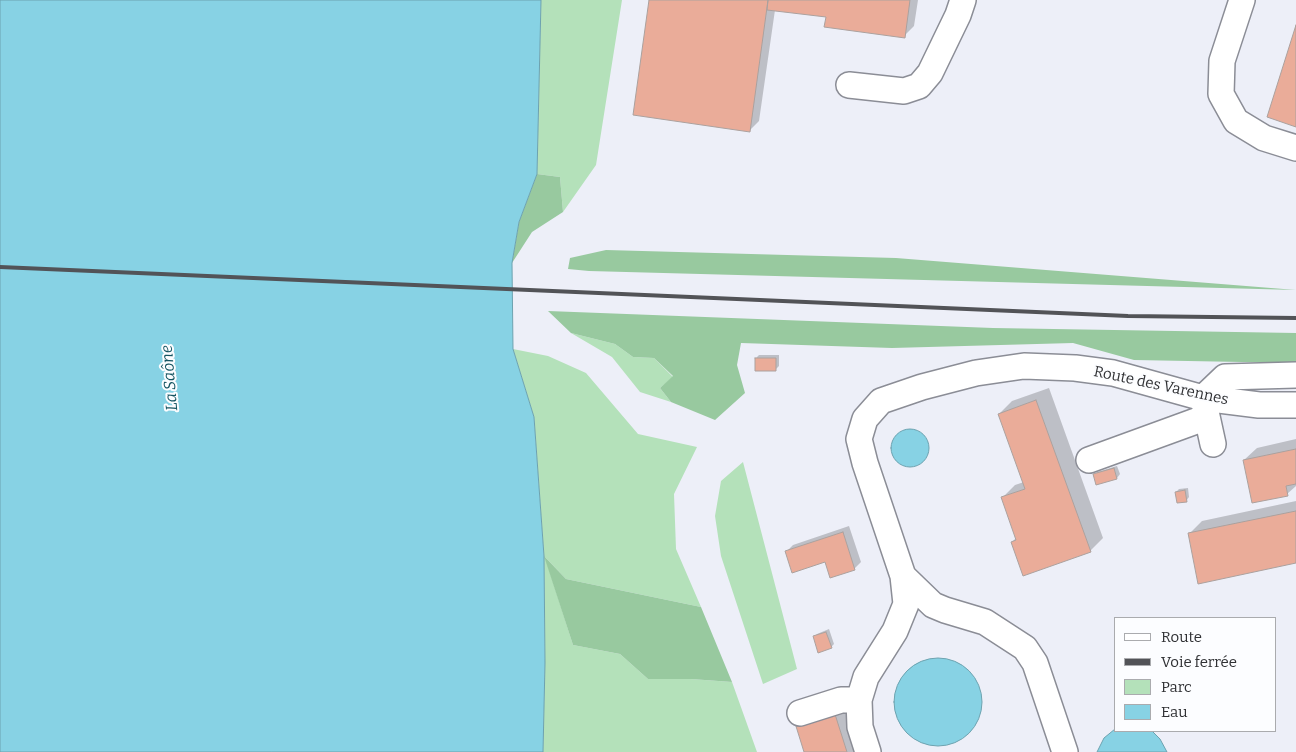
<!DOCTYPE html>
<meta charset="utf-8">
<style>
body{margin:0}
#map{position:relative;width:1296px;height:752px;overflow:hidden;background:#edeff8;font-family:Bitter,serif}
canvas{display:block}
.legend{position:absolute;left:1114px;top:617px;width:162px;height:115px;box-sizing:border-box;background:#fcfdff;border:1px solid #aaabae;margin:0;padding:6px 9px;list-style:none;font-size:15px;color:#303134}
.legend li{display:flex;align-items:center;gap:10px;height:25px}
.legend b{width:25px;border:1px solid #aaabae}
</style>
<div id="map">
<canvas width="1296" height="752"></canvas>
<ul class="legend">
<li><b style="height:6px;background:#fff"></b>Route</li>
<li><b style="height:6px;background:#525357"></b>Voie ferrée</li>
<li><b style="height:14px;background:#b4e1ba"></b>Parc</li>
<li><b style="height:14px;background:#87d2e4"></b>Eau</li>
</ul>
</div>
<script>
const ctx = document.querySelector('canvas').getContext('2d');
ctx.lineJoin = 'round';
function fill(path, color) { ctx.fillStyle = color; ctx.fill(path, 'evenodd'); }
const poly = rows => new Path2D(rows.map(r => 'M' + r).join(''));
function strokePath(path, color, width, dash) { ctx.strokeStyle = color; ctx.lineWidth = width; ctx.lineCap = dash ? 'butt' : 'round'; ctx.setLineDash(dash || []); ctx.stroke(path); }
function drawText(font, color, halo, rows, align = 'center') {
  ctx.font = font + ' Bitter,serif'; ctx.lineWidth = 4; ctx.setLineDash([]); ctx.textBaseline = 'middle'; ctx.strokeStyle = halo; ctx.fillStyle = color; for (const [text, x, y, turn = 0] of rows) {
    ctx.save(); ctx.translate(x, y); ctx.rotate((+turn || 0) * Math.PI / 180); ctx.textAlign = isNaN(turn) ? turn : align; if (halo) ctx.strokeText(text, 0, 0); ctx.fillText(text, 0, 0); ctx.restore();
  }
}
const green = poly([
 [541,0,622,0,596,165,563,212,560,177,537,174],
 [571,333,615,344,633,357,654,358,673,377,660,388,671,402,640,392,612,357],
 [513,349,548,356,586,373,638,434,697,447,674,494,676,549,701,607,566,579,545,557,573,645,620,654,648,679,691,679,732,682,757,752,543,752,545,663,544,556,534,417],
 [743,462,797,669,763,684,721,556,715,516,721,481]
]);
const forest = poly([
 [537,174,560,177,563,212,532,232,512,263,519,222],
 [606,250,896,258,1296,290,589,271,568,269,570,258],
 [548,311,993,328,1296,333,1296,363,1134,360,1073,343,892,348,741,343,737,365,745,393,715,420,671,402,660,388,673,376,654,358,633,357,615,344,571,333],
 [544,556,566,579,701,607,732,682,691,679,648,679,620,654,573,645]
]);
const water = poly([
 [0,0,541,0,537,174,519,222,512,263,513,349,534,417,544,556,545,663,543,752,0,752,0,0],
 '891 448a19 19 0 1 1 38 0a19 19 0 1 1-38 0Z',
 '894 702a44 44 0 1 1 88 0a44 44 0 1 1-88 0Z',
 [1115,729,1115,731,1152,731,1160,739,1167,752,1097,752,1104,738,1115,729]
]);
const shadow = poly([
 [651,0,918,0,914,26,904,36,827,16,775,10,759,121,749,131],
 [759,355,779,355,779,366,776,369,756,358],
 [1049,388,1103,538,1090,551,1012,542,1017,537,1002,498,1015,485,1024,482,999,414,1012,401],
 [1296,439,1296,486,1287,494,1244,460,1257,448],
 [1117,466,1120,474,1117,478,1094,475,1097,472],
 [1188,488,1189,497,1186,501,1176,492,1179,489],
 [1296,501,1296,562,1189,534,1202,521],
 [849,526,861,562,854,569,787,551,793,545],
 [829,629,834,644,831,647,814,637,817,634],
 [844,702,859,752,805,752]
]);
const building = poly([
 [649,0,768,0,750,132,633,115,649,0],
 [768,0,910,0,905,38,824,27,826,17,767,10,768,0],
 [1296,25,1296,127,1267,117,1296,25],
 [755,358,776,358,776,371,755,371,755,358],
 [1036,400,1091,552,1023,576,1011,542,1016,540,1001,497,1025,489,998,414,1036,400],
 [1296,449,1296,484,1286,486,1288,496,1252,503,1243,460,1296,449],
 [1114,468,1117,479,1096,485,1093,474,1114,468],
 [1185,490,1187,502,1177,503,1175,492,1185,490],
 [1296,511,1296,563,1198,584,1188,533,1296,511],
 [843,532,855,570,830,578,825,562,792,573,785,551,843,532],
 [826,632,832,648,818,653,813,636,826,632],
 [834,711,847,752,804,752,795,723,834,711]
]);
const minor = poly([
 [1242,0,1222,61,1221,94,1236,121,1264,138,1296,148],
 [849,85,904,91,919,86,930,73,958,15,963,0],
 [1213,444,1203,398,1225,377,1296,375],
 [1089,460,1207,417],
 [903,576,933,605,945,610,985,622,1025,648,1035,663,1065,752],
 [800,713,841,700,859,700],
 [868,752,860,727,859,700,866,677,895,631,906,604,903,576,865,463,859,439,865,419,881,401,922,387,976,373,1024,366,1075,368,1113,373,1203,398,1259,405,1296,405]
]);
const rail = poly([
 [0,267,1128,316,1296,318]
]);
const streetNames = [
 ["Route des Varennes",1161,386,12]
];
const waterNames = [
 ["La Saône",170,378,-95]
];
fill(green, '#b4e1ba');
fill(forest, '#98c99f');
fill(water, '#87d2e4');
strokePath(water, '#6da2af', 1);
fill(shadow, '#0003');
fill(building, '#eaac99');
strokePath(building, '#aba19e', 1);
strokePath(minor, '#8b8d96', 28);
strokePath(minor, '#fff', 25);
strokePath(rail, '#525357', 4);
drawText('15px', '#303134', '#fcfdff', streetNames);
drawText('italic 16px', '#145461', '#fcfdff', waterNames);
</script>
